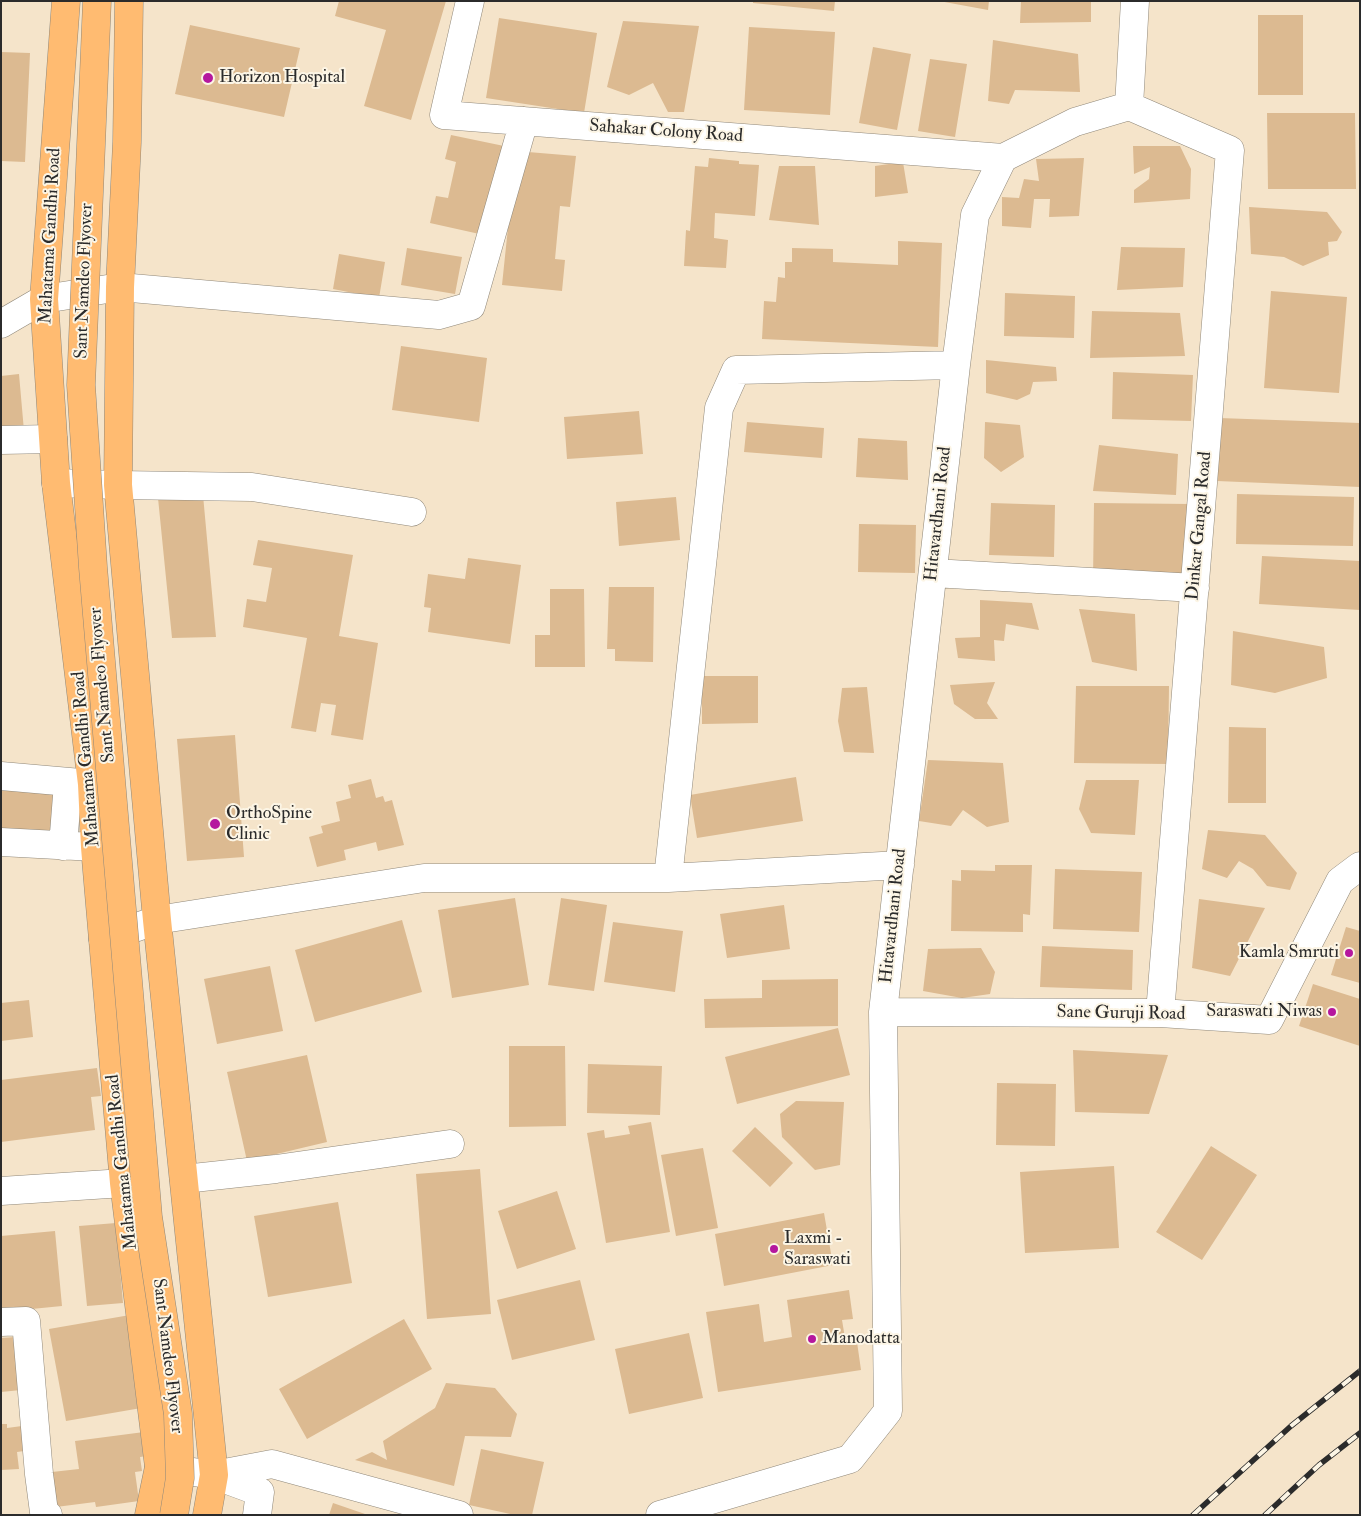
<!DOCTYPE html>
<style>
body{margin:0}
#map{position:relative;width:1361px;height:1516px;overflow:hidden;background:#f5e4ca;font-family:"IM FELL Double Pica",serif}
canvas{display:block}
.frame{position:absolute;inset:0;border:2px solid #2b2b2b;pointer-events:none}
</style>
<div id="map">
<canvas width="1361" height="1516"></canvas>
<div class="frame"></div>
</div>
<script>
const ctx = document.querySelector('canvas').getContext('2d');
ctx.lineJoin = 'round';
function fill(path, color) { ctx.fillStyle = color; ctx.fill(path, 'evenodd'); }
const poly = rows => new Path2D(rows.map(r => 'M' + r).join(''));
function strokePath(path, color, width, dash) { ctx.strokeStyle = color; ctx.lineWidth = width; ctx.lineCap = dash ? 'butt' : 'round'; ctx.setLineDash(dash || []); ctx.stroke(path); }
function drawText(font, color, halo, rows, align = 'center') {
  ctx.font = font + ' "IM FELL Double Pica",serif'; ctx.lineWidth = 4; ctx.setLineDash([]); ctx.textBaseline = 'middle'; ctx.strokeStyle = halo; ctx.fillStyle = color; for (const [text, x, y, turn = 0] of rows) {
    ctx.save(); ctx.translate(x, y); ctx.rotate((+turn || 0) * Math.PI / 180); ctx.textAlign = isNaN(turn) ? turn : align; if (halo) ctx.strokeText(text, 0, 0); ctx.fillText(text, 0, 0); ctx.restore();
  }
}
const building = poly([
 [339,1,446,1,411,120,364,106,386,30,335,16],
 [753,1,835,1,834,11,753,3],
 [939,1,989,1,988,10],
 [1021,1,1091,1,1091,22,1020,23],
 [1258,15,1303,15,1303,95,1258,95],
 [499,18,597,33,584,113,486,98],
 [623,21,699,26,684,112,668,112,653,83,629,95,607,87],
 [190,25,300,48,284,117,175,94],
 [749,27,835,32,830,115,744,110],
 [993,40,1078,54,1080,92,1015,90,1009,104,988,101],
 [873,47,911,54,897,130,859,123],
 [1,52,30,53,25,162,1,161],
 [930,59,967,64,955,137,918,131],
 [1267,113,1355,113,1356,189,1268,189],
 [451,135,504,146,484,235,430,223,436,196,448,198,456,162,445,159],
 [1133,146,1180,146,1191,169,1190,199,1134,203,1134,190,1149,179,1150,167,1134,174],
 [516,151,576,156,570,207,560,206,555,259,565,260,562,291,502,285],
 [709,158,739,161,739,164,759,165,755,216,715,213,714,238,728,240,726,268,684,266,686,230,690,231,695,166,708,167],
 [1084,158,1079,216,1049,217,1050,199,1034,199,1031,228,1002,226,1002,197,1019,198,1024,179,1039,181,1036,159],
 [903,162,908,193,875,197,875,166],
 [779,166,815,166,819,225,769,220],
 [1249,207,1327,212,1342,232,1337,241,1328,242,1329,255,1303,266,1284,257,1251,254],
 [898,241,942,243,938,347,762,339,764,301,776,302,778,277,785,278,785,262,792,262,792,248,833,249,833,262,898,265],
 [1121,247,1185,248,1183,287,1117,290],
 [407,248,462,257,455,294,401,285],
 [339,254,385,262,379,298,333,289],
 [1271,291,1347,297,1339,393,1264,388],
 [1005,293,1075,296,1074,338,1004,336],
 [1092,311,1180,313,1185,356,1090,358],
 [401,346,487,358,479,422,392,410],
 [986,360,1056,367,1057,381,1033,382,1030,394,1017,400,986,393],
 [1113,372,1193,375,1191,421,1112,419],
 [19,374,24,431,1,434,1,376],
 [639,411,643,454,567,459,564,417],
 [1219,418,1360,423,1360,487,1217,481],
 [747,422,824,428,822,458,744,452],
 [985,422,1020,425,1024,457,1001,472,984,458],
 [858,438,907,441,908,480,856,477],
 [1099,445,1178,454,1176,495,1093,491],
 [1237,494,1354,497,1353,546,1236,544],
 [203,495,216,637,172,638,158,498],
 [676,497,680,540,619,546,616,502],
 [991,503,1055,505,1054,557,989,555],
 [1094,503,1191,504,1189,581,1093,580],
 [859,524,916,525,915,573,858,572],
 [258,540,353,555,339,636,378,643,363,740,331,735,336,705,321,703,316,732,291,728,307,638,243,627,247,599,266,602,272,568,253,565],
 [1262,556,1360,561,1360,610,1259,604],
 [468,558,521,565,510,644,428,632,431,608,424,607,428,574,465,579],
 [609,587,654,587,653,662,615,661,615,649,607,649],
 [550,589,584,589,585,667,535,667,535,635,550,635],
 [980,600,1032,603,1039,630,1006,624,1004,641,994,640,995,661,958,658,955,638,980,637],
 [1079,609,1135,614,1137,671,1092,662],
 [1233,631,1324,647,1327,678,1275,693,1231,685],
 [702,676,758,676,758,723,702,724],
 [995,682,987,703,998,719,975,719,954,704,950,685],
 [1076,686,1169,686,1168,764,1074,763],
 [867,687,874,753,844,752,838,721,842,688],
 [1229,727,1266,728,1266,803,1228,803],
 [235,735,244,857,187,861,177,739],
 [928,760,1003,763,1009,822,987,827,963,810,951,826,919,821],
 [796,777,803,821,697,838,690,795],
 [371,779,376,798,383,796,385,802,392,800,404,845,378,851,376,842,344,850,346,860,317,867,309,837,323,833,321,826,340,821,336,802,351,798,348,785],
 [1086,780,1139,780,1135,835,1091,833,1079,809],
 [1,788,61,793,51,839,1,836],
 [1208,830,1265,835,1297,873,1290,890,1267,886,1253,869,1239,861,1227,878,1202,869],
 [995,865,1032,865,1030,915,1023,914,1023,932,951,931,952,880,961,881,961,870,995,871],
 [1055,869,1142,872,1139,932,1053,929],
 [515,898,529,985,452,998,438,910],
 [561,898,607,905,594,991,548,985],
 [1199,899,1265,908,1230,976,1192,968],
 [784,905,790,949,727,958,720,914],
 [402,920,422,992,315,1022,295,950],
 [613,922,683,931,675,992,604,982],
 [1346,927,1360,931,1360,983,1331,975],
 [1042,946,1133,950,1132,990,1040,987],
 [981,948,995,972,990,994,962,998,923,991,928,949],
 [270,966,283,1031,217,1044,204,979],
 [838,979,838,1026,705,1028,704,999,762,998,762,980],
 [1313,984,1360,999,1360,1046,1299,1026],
 [29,1000,33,1037,1,1041,1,1003],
 [838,1028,850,1075,737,1104,725,1057],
 [509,1046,565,1046,566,1126,509,1127],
 [1073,1050,1168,1055,1149,1114,1075,1112],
 [307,1055,327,1142,247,1161,227,1072],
 [588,1064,662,1066,660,1115,587,1113],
 [97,1068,101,1096,91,1097,95,1130,1,1142,1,1080],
 [997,1083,1056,1084,1055,1146,996,1145],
 [796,1101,844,1102,840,1165,815,1170,782,1137,780,1114],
 [651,1122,670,1232,606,1243,587,1133,604,1130,605,1138,630,1134,628,1126],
 [755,1127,793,1163,770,1187,732,1151],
 [1211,1146,1257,1175,1202,1260,1156,1232],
 [703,1148,718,1228,676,1236,661,1155],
 [1114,1166,1119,1248,1025,1253,1020,1172],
 [480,1169,491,1314,427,1319,416,1174],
 [557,1191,576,1249,517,1269,498,1211],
 [338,1202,352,1283,268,1297,254,1216],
 [824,1213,833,1265,724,1286,715,1234],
 [116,1223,123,1303,87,1306,79,1226],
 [55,1231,62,1306,1,1312,1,1236],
 [580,1280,595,1340,512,1360,497,1300],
 [849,1290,853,1319,842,1320,846,1344,857,1342,861,1370,718,1392,706,1312,759,1304,764,1342,792,1337,787,1300],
 [130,1315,147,1407,66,1421,49,1329],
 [404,1319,432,1369,307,1439,279,1389],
 [689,1333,703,1398,629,1414,615,1349],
 [16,1337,21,1390,1,1392,1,1338],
 [446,1383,495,1388,517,1414,511,1437,465,1436,454,1486,355,1460,372,1452,387,1460,383,1441,435,1408],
 [1,1424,7,1424,7,1428,22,1426,24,1451,17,1452,19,1469,1,1470],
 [144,1432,147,1456,140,1457,142,1471,135,1472,139,1501,96,1507,95,1502,56,1507,52,1472,79,1469,75,1441],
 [481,1449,544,1462,532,1515,515,1515,469,1505],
 [333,1503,365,1514,365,1515,329,1515]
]);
const minor = poly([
 [470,1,444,115,1003,158],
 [1129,106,1230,150,1160,1013],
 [1129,106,1135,1],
 [1,324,44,299,120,287,439,315,471,306,524,121],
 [1,440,53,439],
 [56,483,118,485,252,487,412,512],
 [933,573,1195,588],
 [1,776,92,784],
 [1,842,95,847],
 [63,846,68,783],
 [668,878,719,408,736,370,956,365],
 [103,939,157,920,424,878,668,878,900,865],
 [883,1012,1160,1013,1269,1020,1340,881,1360,866],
 [184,1179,276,1169,450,1144],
 [1,1191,124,1183],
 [1,1322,26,1321,39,1474,44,1512,48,1515],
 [159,1467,214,1475,272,1464,459,1515],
 [214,1475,260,1492,257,1515],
 [660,1515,850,1459,888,1411,883,1012,956,365,975,215,1003,158,1075,122,1129,106]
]);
const major = poly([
 [66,1,44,299,56,483,92,784,95,847,124,1183,159,1467,149,1515],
 [129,1,127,142,120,287,118,485,157,920,214,1475,207,1515]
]);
const rail = poly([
 [1193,1515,1291,1426,1360,1371],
 [1265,1515,1319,1465,1360,1433]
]);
const majorBridge = poly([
 [97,1,81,385,93,567,148,1217,178,1414,180,1478,174,1515]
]);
const markers = [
 [208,78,6,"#b5179e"],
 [215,824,6,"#b5179e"],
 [1349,953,5,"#b5179e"],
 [1332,1012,5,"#b5179e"],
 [774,1249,5,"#b5179e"],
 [812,1339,5,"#b5179e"]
];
const poiNames = [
 ["Horizon Hospital",219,78],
 ["OrthoSpine",226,814],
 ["Clinic",226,835],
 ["Kamla Smruti",1339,953,"right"],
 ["Saraswati Niwas",1322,1012,"right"],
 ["Laxmi -",784,1239],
 ["Saraswati",784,1260],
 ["Manodatta",822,1339]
];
const streetNames = [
 ["Sahakar Colony Road",666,132,4],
 ["Mahatama Gandhi Road",51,236,-87],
 ["Sant Namdeo Flyover",85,281,-88],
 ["Hitavardhani Road",939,514,-84],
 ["Dinkar Gangal Road",1200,526,-85],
 ["Sant Namdeo Flyover",103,685,-95],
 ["Mahatama Gandhi Road",87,759,-95],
 ["Hitavardhani Road",894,916,-84],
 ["Sane Guruji Road",1121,1014,1],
 ["Mahatama Gandhi Road",123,1162,-96],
 ["Sant Namdeo Flyover",167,1356,83]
];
fill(building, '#dcba91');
strokePath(minor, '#90887a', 29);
strokePath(major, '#90887a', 29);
strokePath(minor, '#fff', 28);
strokePath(major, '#ffbb71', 28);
strokePath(rail, '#2b2b2b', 5.5);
strokePath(rail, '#fcf5e5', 4, [11]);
strokePath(majorBridge, '#90887a', 29, []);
strokePath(majorBridge, '#ffbb71', 28);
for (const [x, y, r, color] of markers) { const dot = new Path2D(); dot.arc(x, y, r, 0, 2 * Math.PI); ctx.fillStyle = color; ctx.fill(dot); strokePath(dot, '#fcf5e5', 2); }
drawText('18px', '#2b2b2b', '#fcf5e5', poiNames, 'left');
drawText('18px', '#2b2b2b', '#fcf5e5', streetNames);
</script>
